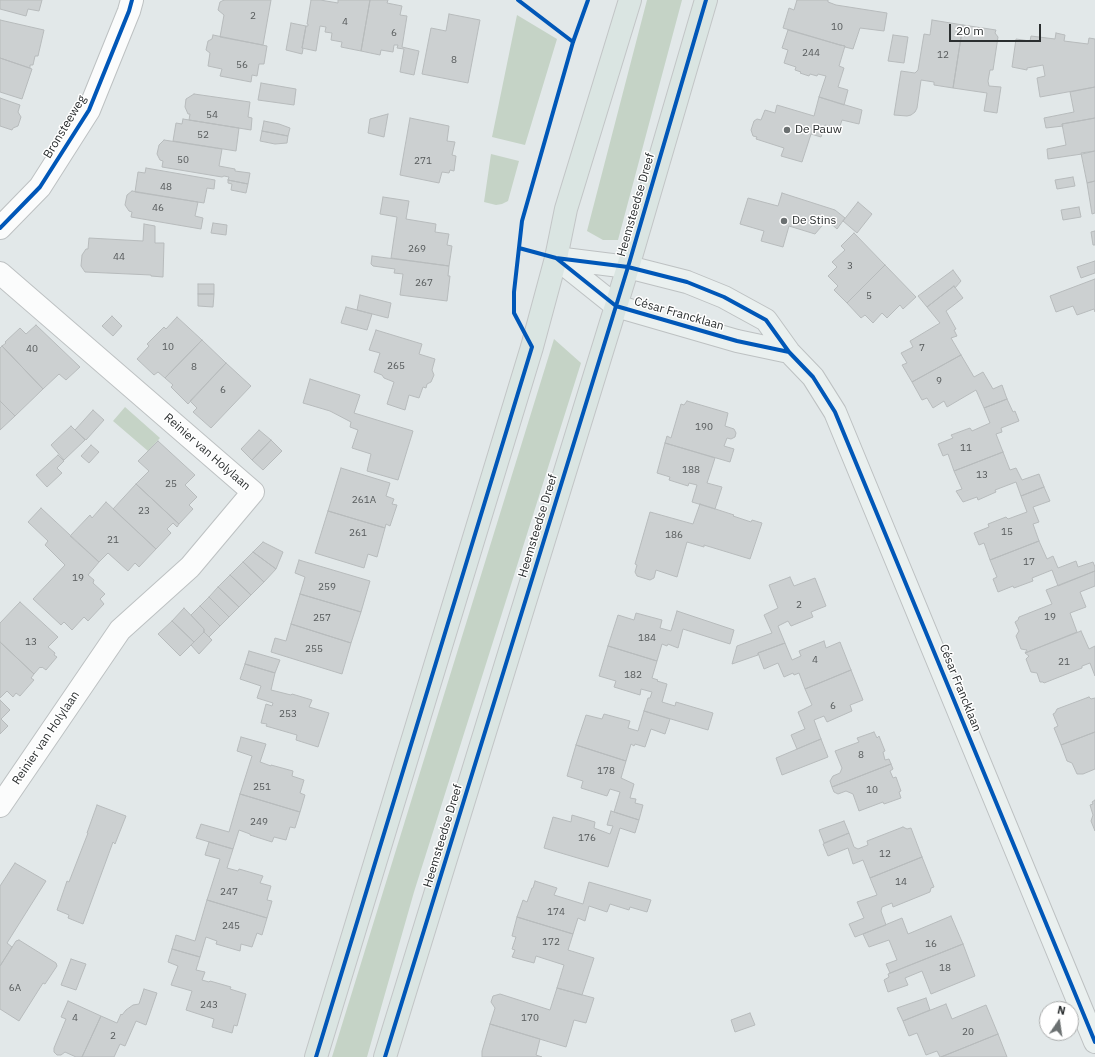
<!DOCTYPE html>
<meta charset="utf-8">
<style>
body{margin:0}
#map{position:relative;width:1095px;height:1057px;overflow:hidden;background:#e2e8e9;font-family:"IBM Plex Sans",sans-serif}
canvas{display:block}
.north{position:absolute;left:1039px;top:1001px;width:40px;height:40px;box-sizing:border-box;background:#fff;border:1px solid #aaacac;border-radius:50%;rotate:13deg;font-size:11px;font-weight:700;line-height:16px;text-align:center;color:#2b2f30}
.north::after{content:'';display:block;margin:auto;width:14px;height:18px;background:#6b7071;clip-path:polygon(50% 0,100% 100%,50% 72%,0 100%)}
.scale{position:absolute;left:949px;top:24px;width:92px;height:18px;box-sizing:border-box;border:2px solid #2b2f30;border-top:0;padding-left:5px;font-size:12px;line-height:14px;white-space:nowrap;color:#2b2f30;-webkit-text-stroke:3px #fff;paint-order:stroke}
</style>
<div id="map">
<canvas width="1095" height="1057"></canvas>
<div class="north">N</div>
<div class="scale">20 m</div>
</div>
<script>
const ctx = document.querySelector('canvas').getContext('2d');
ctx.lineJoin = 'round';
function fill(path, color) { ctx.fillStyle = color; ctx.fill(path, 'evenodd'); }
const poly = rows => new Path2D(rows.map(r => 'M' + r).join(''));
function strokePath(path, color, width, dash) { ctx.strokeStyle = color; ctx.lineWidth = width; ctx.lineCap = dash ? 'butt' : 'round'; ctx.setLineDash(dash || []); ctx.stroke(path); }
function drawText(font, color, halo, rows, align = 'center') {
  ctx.font = font + ' "IBM Plex Sans",sans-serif'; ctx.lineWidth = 3; ctx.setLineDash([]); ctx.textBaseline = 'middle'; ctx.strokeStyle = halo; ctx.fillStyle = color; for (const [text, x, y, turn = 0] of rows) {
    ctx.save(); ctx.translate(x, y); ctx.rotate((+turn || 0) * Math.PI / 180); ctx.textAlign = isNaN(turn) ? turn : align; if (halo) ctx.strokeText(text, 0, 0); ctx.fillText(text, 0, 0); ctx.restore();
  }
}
const green = poly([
 [647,0,682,0,618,240,603,240,587,231],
 [517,15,557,39,525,145,492,137],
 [491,154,519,161,508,201,502,204,496,205,484,202],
 [554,339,581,363,414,892,367,1057,332,1057],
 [125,407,160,438,148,451,113,421]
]);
const building = poly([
 [0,0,42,0,39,11,28,9,26,16,0,9,0,0],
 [224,0,271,0,263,45,220,37,224,15,218,10,220,2,224,0],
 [311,0,320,0,338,3,338,0,370,0,361,51,341,47,342,42,331,40,332,33,325,32,326,27,320,26,316,51,302,48,306,26,308,26,308,24,307,24,311,0],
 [370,0,388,0,387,3,402,6,400,15,407,16,402,47,419,51,414,75,400,72,404,49,397,48,398,45,394,45,393,52,381,50,380,55,361,51,370,0],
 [797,0,828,0,828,2,836,5,887,13,884,31,860,28,853,49,845,47,845,46,840,45,783,28,789,8,794,10,797,0],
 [449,14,480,20,468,83,422,74,431,28,446,31,449,14],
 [0,20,44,30,38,56,35,56,33,65,30,65,30,68,0,58,0,20],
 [932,20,963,25,953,88,934,85,934,82,921,80,917,108,915,112,911,115,907,116,894,115,901,71,915,73,918,70,924,34,930,35,932,20],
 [291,23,306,26,302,48,303,49,302,54,286,50,291,23],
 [963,25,996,30,995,33,998,37,993,70,990,70,988,81,989,86,1001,87,997,113,984,111,987,93,953,88,963,25],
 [788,30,840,45,845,46,839,66,844,68,838,87,848,90,844,105,819,97,826,76,818,74,817,76,810,74,809,76,800,73,801,72,795,70,796,67,784,63,788,50,782,48,788,30],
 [1056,33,1065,35,1064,41,1088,44,1089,38,1095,39,1095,87,1040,97,1037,78,1045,76,1043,65,1027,68,1027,70,1012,67,1016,39,1030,41,1031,36,1055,39,1056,33],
 [213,35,267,46,264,64,259,64,257,76,252,75,251,82,220,76,222,69,208,66,210,53,206,50,208,41,212,39,213,35],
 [893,35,908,37,904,63,888,61,893,35],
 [0,58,32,69,22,99,0,92,0,58],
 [261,83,296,89,294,105,258,100,261,83],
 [1095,87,1095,118,1062,124,1063,126,1046,128,1044,118,1074,112,1070,92,1095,87],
 [194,94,250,102,248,117,252,118,251,130,189,120,190,114,188,114,185,107,186,99,194,94],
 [819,97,862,110,859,124,842,120,839,129,825,125,821,137,811,134,802,162,781,156,784,148,756,139,757,137,753,136,751,130,754,121,757,119,761,120,765,110,775,113,777,105,814,116,819,97],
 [0,98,20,105,18,112,21,117,18,126,13,128,12,130,0,126,0,98],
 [388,114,384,137,368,133,370,119,388,114],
 [410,118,449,126,447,141,455,142,452,155,456,156,454,171,450,170,449,173,442,172,439,183,400,175,410,118],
 [1095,118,1095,151,1082,154,1048,159,1047,149,1066,145,1062,124,1095,118],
 [183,119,239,128,236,151,173,141,176,123,182,124,183,119],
 [264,121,279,124,290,128,288,136,262,131,264,121],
 [262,131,288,136,287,143,275,144,260,141,262,131],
 [164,140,222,149,219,166,235,169,235,171,250,173,248,184,228,180,229,177,224,176,222,177,162,167,163,161,160,160,157,154,159,145,164,140],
 [1095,151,1095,181,1087,183,1081,153,1095,151],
 [146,168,215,180,214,189,207,188,204,203,135,192,138,172,145,173,146,168],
 [1073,177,1075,186,1057,189,1055,180,1073,177],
 [228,180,248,184,246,193,231,190,232,184,228,183,228,180],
 [1095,181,1095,213,1092,214,1087,183,1095,181],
 [132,191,198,202,195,216,203,218,201,229,131,217,132,212,129,211,125,205,127,195,132,191],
 [782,193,835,210,845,218,837,229,827,220,815,234,789,226,783,247,761,241,764,231,740,224,748,198,778,206,782,193],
 [383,197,409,201,406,219,436,224,435,232,449,234,447,245,452,246,449,266,391,258,397,217,380,214,383,197],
 [858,202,872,214,857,233,843,221,858,202],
 [1079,207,1081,217,1063,220,1061,210,1079,207],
 [213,223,227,225,226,235,211,233,213,223],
 [144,224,155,226,155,243,164,243,163,277,151,276,151,275,85,272,81,266,82,255,86,249,88,249,89,238,143,241,144,224],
 [1095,231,1095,245,1093,245,1091,232,1095,231],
 [854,233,885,265,847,303,834,290,838,286,828,276,837,267,832,262,845,250,841,246,854,233],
 [372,256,449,266,448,276,450,276,447,301,400,295,403,274,394,273,395,269,373,266,371,264,372,256],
 [1095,261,1095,273,1081,278,1077,267,1095,261],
 [885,265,916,297,903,309,900,305,887,318,882,313,873,323,865,315,861,318,847,303,885,265],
 [953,270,961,281,955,288,954,286,927,307,918,296,953,270],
 [1095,279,1095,312,1094,309,1077,315,1073,306,1056,312,1050,296,1095,279],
 [198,284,214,284,214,294,198,294,198,284],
 [954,286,963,298,946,311,956,329,954,330,957,336,951,338,961,355,912,382,902,365,907,363,901,353,913,347,910,341,940,323,927,307,954,286],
 [198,294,214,294,213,307,198,306,198,294],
 [360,295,391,303,388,318,357,310,360,295],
 [346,307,372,314,367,330,341,323,346,307],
 [112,316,122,326,113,336,102,326,112,316],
 [177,317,202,340,165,378,158,372,154,375,137,359,149,346,147,344,164,327,166,329,177,317],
 [36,325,80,367,66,380,59,374,43,389,2,346,6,343,5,342,20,328,26,334,36,325],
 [376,330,422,344,419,354,435,359,432,370,434,375,431,382,427,384,426,388,423,387,419,398,409,395,405,410,387,404,394,382,384,378,382,375,374,372,380,353,369,350,376,330],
 [202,340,226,363,188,404,171,387,173,385,165,378,202,340],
 [2,346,43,389,15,416,0,401,0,348,2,346],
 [961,355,974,377,983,372,993,389,1002,385,1007,399,984,408,976,390,947,407,944,401,933,408,927,398,922,400,912,382,961,355],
 [226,363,251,386,211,428,193,412,197,408,190,401,226,363],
 [310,379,360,395,354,413,413,431,398,480,367,471,371,454,352,448,358,430,350,427,351,422,330,411,303,403,310,379],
 [1007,399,1013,412,1015,411,1019,421,1001,428,1002,432,996,434,1003,452,954,471,948,454,943,456,938,444,953,438,951,435,970,428,972,431,990,423,984,408,1007,399],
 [0,401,15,416,0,430,0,401],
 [687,401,728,413,725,426,734,429,736,433,735,437,731,439,727,438,724,446,734,449,730,462,665,443,667,436,671,438,681,404,684,405,687,401],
 [93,410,104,420,86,440,75,430,93,410],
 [71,426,85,440,64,460,51,445,71,426],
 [259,430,271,440,252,460,241,449,259,430],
 [271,440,282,451,263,470,252,460,271,440],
 [158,441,195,475,185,485,197,497,189,505,193,509,179,524,136,484,149,471,138,461,158,441],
 [665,443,715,458,707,483,722,487,715,509,692,502,697,485,689,483,688,486,669,480,670,477,657,473,665,443],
 [91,445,99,452,89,463,81,456,91,445],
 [1003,452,1010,470,1016,468,1022,480,1039,474,1044,487,1021,496,1016,482,995,490,996,492,978,500,977,497,963,502,956,491,962,489,954,471,1003,452],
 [58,455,64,461,57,468,62,473,47,487,36,475,58,455],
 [341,468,390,483,386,496,394,499,392,504,397,505,390,526,386,524,385,528,328,511,341,468],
 [136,484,179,524,177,527,173,523,167,529,171,533,156,549,113,509,136,484],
 [1044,487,1050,501,1033,507,1039,522,1033,524,1039,541,990,560,984,543,979,545,974,533,989,527,988,524,1006,517,1008,519,1027,512,1021,496,1044,487],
 [106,502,156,549,139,567,135,563,128,571,108,553,99,562,70,536,90,515,92,518,106,502],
 [700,504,734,515,733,516,751,522,752,520,762,523,750,559,704,545,704,547,687,542,677,577,656,570,654,578,650,580,637,576,635,572,637,565,635,564,650,512,693,524,700,504],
 [41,508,99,562,88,575,94,580,93,583,105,594,100,599,104,604,88,621,84,617,72,630,64,622,61,625,33,599,65,565,45,545,48,541,28,522,41,508],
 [328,511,385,528,377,557,368,554,364,568,315,553,328,511],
 [1039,541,1047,559,1053,556,1058,568,1076,561,1078,567,1093,562,1095,567,1095,571,1058,586,1052,570,1032,578,1033,581,1014,588,1013,586,998,592,993,579,997,577,990,560,1039,541],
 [263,542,283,552,276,569,253,552,263,542],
 [253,552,276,569,264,582,243,562,253,552],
 [299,560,370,581,361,612,300,594,305,577,295,573,299,560],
 [243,562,264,582,251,595,230,575,243,562],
 [1095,571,1095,586,1080,592,1086,607,1070,613,1077,632,1025,653,1027,650,1021,649,1016,636,1019,631,1015,622,1018,620,1019,617,1052,604,1046,590,1095,571],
 [230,575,251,595,239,607,218,587,230,575],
 [790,577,794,586,815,578,826,606,811,612,813,617,791,626,788,621,778,626,785,643,758,653,758,655,732,664,737,646,772,633,764,615,778,608,769,585,790,577],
 [218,587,239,607,229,617,209,597,218,587],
 [300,594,361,612,351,643,291,624,300,594],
 [209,597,229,617,220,626,200,606,209,597],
 [20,602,58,637,48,647,55,653,54,655,57,657,46,670,42,667,41,668,40,667,34,674,0,642,0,623,20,602],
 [200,606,220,626,209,637,204,632,204,629,191,615,200,606],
 [184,608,204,629,204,632,194,642,172,621,184,608],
 [677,611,734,630,730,644,683,629,678,648,668,644,667,646,662,644,657,661,608,646,618,615,634,620,636,613,662,620,660,628,671,631,677,611],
 [172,621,194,642,180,656,158,634,172,621],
 [291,624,351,643,342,674,271,652,275,638,286,641,291,624],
 [1081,631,1089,649,1095,646,1095,676,1090,663,1082,666,1082,668,1044,683,1043,682,1040,682,1037,673,1031,672,1026,659,1029,656,1025,653,1081,631],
 [204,632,212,640,199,654,191,645,204,632],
 [824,641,826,648,840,642,851,670,805,689,799,673,794,675,793,673,784,677,778,663,764,669,758,653,785,643,792,660,801,656,799,651,824,641],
 [0,642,34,674,31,678,34,680,20,696,16,693,13,697,7,691,0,698,0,642],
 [608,646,657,661,652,678,658,680,657,681,667,684,662,702,675,706,676,702,713,713,708,730,644,711,648,698,650,698,652,692,641,689,640,695,614,687,616,681,599,676,608,646],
 [249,651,280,660,275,673,245,664,249,651],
 [245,664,275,673,271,690,291,695,292,694,312,700,309,707,329,713,318,747,296,740,297,735,266,726,267,724,261,723,266,704,272,706,273,703,257,698,261,686,240,679,245,664],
 [851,670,863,700,850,705,852,711,827,722,824,716,814,720,821,739,797,749,791,735,805,729,798,712,812,705,805,689,851,670],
 [1089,697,1091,699,1095,698,1095,732,1061,745,1054,728,1058,726,1053,714,1055,713,1057,709,1089,697],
 [0,700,10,710,1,719,8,726,0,734,0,700],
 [644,711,670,719,665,734,651,729,645,747,635,744,634,746,631,744,626,761,576,745,586,715,602,719,604,714,630,721,628,728,638,731,644,711],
 [874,732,877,738,879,736,885,751,883,752,885,760,889,759,891,764,832,787,830,781,833,776,840,773,842,768,835,751,859,742,857,738,874,732],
 [1095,732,1095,769,1083,774,1077,774,1072,763,1067,761,1061,745,1095,732],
 [241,737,266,744,260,762,271,766,271,765,293,771,292,776,304,780,300,793,305,795,300,812,240,794,252,756,237,751,241,737],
 [821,739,828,757,782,775,776,758,821,739],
 [576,745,626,761,621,778,634,784,630,798,636,799,635,803,643,805,639,820,614,812,620,792,610,789,607,796,581,788,583,781,567,776,576,745],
 [891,764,893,769,890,771,893,778,896,777,901,791,899,792,901,798,884,804,883,802,859,811,853,794,846,791,838,794,834,792,832,787,891,764],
 [240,794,300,812,295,828,290,827,286,840,274,837,272,842,250,835,250,834,239,830,233,849,196,838,201,824,229,832,240,794],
 [1095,800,1095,831,1091,821,1093,815,1090,805,1093,804,1092,802,1095,800],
 [97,805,126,816,115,844,113,842,83,924,68,918,69,915,57,910,67,881,69,882,88,833,87,833,97,805],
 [611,811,639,820,635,833,620,828,608,867,544,848,553,817,571,822,572,815,595,822,594,828,610,834,613,826,607,825,611,811],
 [844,821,849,833,824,843,819,830,844,821],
 [903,827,907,829,911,828,922,857,870,878,863,860,853,864,848,848,828,856,823,844,849,833,854,847,858,849,868,845,867,841,903,827],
 [209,842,233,849,227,868,238,871,239,869,263,876,260,883,271,886,267,900,272,901,267,918,207,900,220,859,205,855,209,842],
 [922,857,934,887,931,888,930,892,893,907,892,903,882,907,881,911,886,925,855,937,849,924,864,918,857,902,877,895,870,878,922,857],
 [15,863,46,881,7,943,12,947,0,966,0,886,15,863],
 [535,881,557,888,554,895,583,904,589,882,651,900,647,912,630,907,629,910,610,904,607,912,589,906,585,921,578,918,573,934,517,917,523,900,527,902,532,888,533,888,535,881],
 [207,900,267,918,262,935,257,933,252,947,241,944,240,951,216,944,217,941,206,937,200,957,172,949,176,935,195,941,207,900],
 [951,916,963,944,890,973,886,964,897,960,889,940,869,947,863,934,902,918,908,934,951,916],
 [517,917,573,934,568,950,594,958,582,995,557,988,564,965,536,956,534,963,512,957,515,950,512,949,516,937,512,936,517,917],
 [19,940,56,963,57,966,45,984,43,983,19,1021,0,1009,0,966,16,941,19,940],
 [963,944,975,976,931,994,922,971,905,978,908,985,888,992,884,980,889,977,888,974,963,944],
 [172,949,200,957,196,970,205,972,202,980,209,982,210,981,231,987,230,989,246,994,237,1026,234,1025,232,1033,212,1027,214,1019,186,1010,192,991,171,985,178,966,168,962,172,949],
 [71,959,86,964,76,990,61,985,71,959],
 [557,988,594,998,586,1023,574,1020,566,1047,490,1024,495,1008,491,1002,493,996,500,994,550,1010,557,988],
 [144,989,157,993,146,1025,136,1021,125,1046,120,1044,114,1057,82,1057,101,1016,117,1023,121,1014,122,1015,126,1010,133,1005,139,1004,144,989],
 [926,998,930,1010,903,1021,897,1008,926,998],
 [68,1001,101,1016,82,1057,76,1057,65,1052,61,1055,57,1055,54,1052,54,1048,66,1019,61,1017,68,1001],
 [946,1004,952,1019,986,1005,998,1034,941,1057,940,1057,937,1051,926,1055,917,1033,909,1036,903,1021,946,1004],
 [750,1013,755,1025,735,1032,731,1020,750,1013],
 [490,1024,540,1039,536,1055,542,1057,482,1057,482,1051,490,1024],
 [998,1034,1007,1057,941,1057,998,1034]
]);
const minor = poly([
 [0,228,40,187,89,110,129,11,132,0],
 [0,273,253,492,190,567,120,630,0,806]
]);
const secondary = poly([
 [556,258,628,267,687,282,724,297,766,320,789,352,813,377,835,412,1095,1042],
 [556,258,616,306,737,341,789,352]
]);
const primary = poly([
 [316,1057,532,347,556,258,566,209,630,0],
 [385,1057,628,267,706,0]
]);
const cycleway = poly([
 [518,0,573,42],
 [0,228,40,187,89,110,129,11,132,0],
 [519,248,556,258,628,267,687,282,724,297,766,320,789,352,813,377,835,412,1095,1042],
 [556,258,616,306,737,341,789,352],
 [316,1057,532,347,514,313,514,292,522,221,573,42,588,0],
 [385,1057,628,267,706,0]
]);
const markers = [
 [787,130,4,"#6b7071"],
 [784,221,4,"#6b7071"]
];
const numberNames = [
 ["2",253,16],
 ["4",345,22],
 ["10",837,27],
 ["6",394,33],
 ["244",811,53],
 ["12",943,55],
 ["8",454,60],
 ["56",242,65],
 ["54",212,115],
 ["52",203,135],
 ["50",183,160],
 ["271",423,161],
 ["48",166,187],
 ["46",158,208],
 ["269",417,249],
 ["44",119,257],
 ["3",850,266],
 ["267",424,283],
 ["5",869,296],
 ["10",168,347],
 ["7",922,348],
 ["40",32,349],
 ["265",396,366],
 ["8",194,367],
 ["9",939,381],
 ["6",223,390],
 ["190",704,427],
 ["11",966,448],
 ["188",691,470],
 ["13",982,475],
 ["25",171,484],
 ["261A",364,500],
 ["23",144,511],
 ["15",1007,532],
 ["261",358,533],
 ["186",674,535],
 ["21",113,540],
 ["17",1029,562],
 ["19",78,578],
 ["259",327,587],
 ["2",799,605],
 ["19",1050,617],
 ["257",322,618],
 ["184",647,638],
 ["13",31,642],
 ["255",314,649],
 ["4",815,660],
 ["21",1064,662],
 ["182",633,675],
 ["6",833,706],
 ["253",288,714],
 ["8",861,755],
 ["178",606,771],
 ["251",262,787],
 ["10",872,790],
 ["249",259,822],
 ["176",587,838],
 ["12",885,854],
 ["14",901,882],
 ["247",229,892],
 ["174",556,912],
 ["245",231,926],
 ["172",551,942],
 ["16",931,944],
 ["18",945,968],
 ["6A",15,988],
 ["243",209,1005],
 ["4",75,1018],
 ["170",530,1018],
 ["20",968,1032],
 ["2",113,1036]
];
const streetNames = [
 ["Bronsteeweg",65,127,-59],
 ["Heemsteedse Dreef",636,205,-74],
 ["César Francklaan",679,314,16],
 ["Reinier van Holylaan",207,452,41],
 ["Heemsteedse Dreef",538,526,-73],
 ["César Francklaan",960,688,68],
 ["Reinier van Holylaan",46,738,-56],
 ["Heemsteedse Dreef",443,836,-73]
];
const poiNames = [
 ["De Pauw",795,130],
 ["De Stins",792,221]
];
fill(green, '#c5d3c6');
fill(building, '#ccd0d1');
strokePath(building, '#b7bbbc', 1);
strokePath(minor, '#bdc1c2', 24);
strokePath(secondary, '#bdc1c2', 24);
strokePath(primary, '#c2c5c6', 24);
strokePath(minor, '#fbfcfc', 22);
strokePath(secondary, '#eaf0ef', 22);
strokePath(primary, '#dae5e2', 22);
strokePath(cycleway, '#0057b8', 4);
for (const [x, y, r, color] of markers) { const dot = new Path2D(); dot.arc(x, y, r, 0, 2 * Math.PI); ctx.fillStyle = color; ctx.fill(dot); strokePath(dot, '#fff', 1.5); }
drawText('10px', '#565a5b', null, numberNames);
drawText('12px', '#2b2f30', '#fff', streetNames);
drawText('12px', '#2b2f30', '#fff', poiNames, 'left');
</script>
